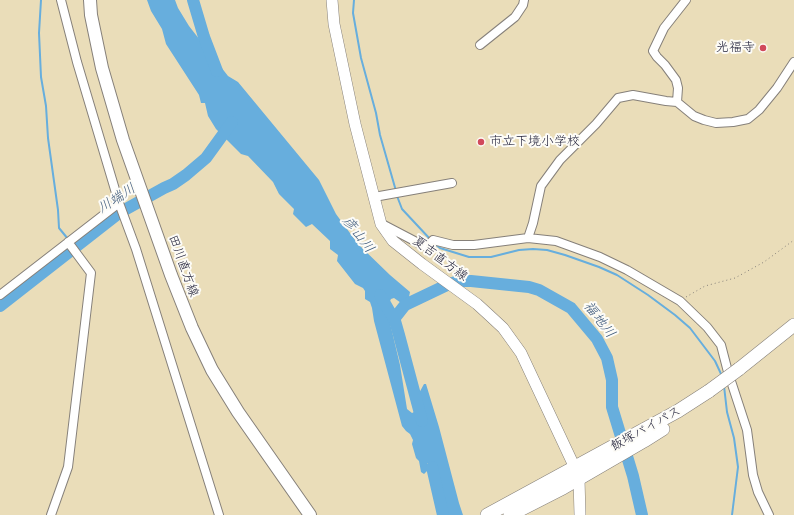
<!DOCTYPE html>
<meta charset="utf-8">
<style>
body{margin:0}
canvas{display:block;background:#eaddb9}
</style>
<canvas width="794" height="515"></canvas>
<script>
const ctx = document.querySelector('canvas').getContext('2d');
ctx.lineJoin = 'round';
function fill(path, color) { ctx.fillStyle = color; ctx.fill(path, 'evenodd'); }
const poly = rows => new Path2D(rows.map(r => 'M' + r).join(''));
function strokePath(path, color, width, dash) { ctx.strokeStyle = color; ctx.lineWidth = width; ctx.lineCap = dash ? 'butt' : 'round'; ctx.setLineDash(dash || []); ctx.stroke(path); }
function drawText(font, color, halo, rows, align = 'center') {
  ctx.font = font + ' Sriracha,"Klee One",sans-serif'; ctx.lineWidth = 4; ctx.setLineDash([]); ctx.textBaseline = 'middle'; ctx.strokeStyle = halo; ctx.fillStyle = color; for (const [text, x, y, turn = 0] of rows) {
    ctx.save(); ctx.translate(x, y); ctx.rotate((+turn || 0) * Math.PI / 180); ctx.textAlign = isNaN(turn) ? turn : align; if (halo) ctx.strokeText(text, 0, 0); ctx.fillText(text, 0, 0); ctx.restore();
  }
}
const water = poly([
 [147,0,175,0,178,8,189,26,228,76,238,82,319,180,336,214,358,244,390,275,410,292,408,302,406,304,404,305,394,298,391,299,388,305,390,323,400,365,407,409,412,413,418,410,418,395,424,384,426,384,439,427,459,503,463,515,440,515,443,506,430,463,427,463,427,471,424,474,421,472,419,461,416,458,412,444,413,440,410,434,406,431,402,426,374,321,372,308,370,302,365,299,365,291,363,288,355,284,337,261,338,255,330,249,330,241,312,224,306,227,293,214,294,209,279,194,273,182,248,156,241,154,216,129,208,116,205,103,201,103,199,95,166,44,162,29,151,11]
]);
const stream = poly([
 [41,0,39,33,41,77,46,106,48,138,58,210,59,228,68,239],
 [354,0,353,13,361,58,376,113,380,135,396,191],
 [397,196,402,209,430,239],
 [435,244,440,248,469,257,491,257,519,250,533,249,547,250,565,255,599,267,617,275,648,295,675,315,690,328,715,361,722,376],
 [724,386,727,412,734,438,738,467,732,515]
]);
const river = poly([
 [193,0,204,37,217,71],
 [380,295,395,321,399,335,422,421],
 [0,306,119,213,164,188,173,184,186,175,206,158,232,122],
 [394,319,405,305,449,284,459,281,471,281,529,287,539,290,571,308,597,339,607,358,612,380,612,407,633,476,642,515],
 [432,467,443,515]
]);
const path = poly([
 [686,297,705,286,735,278,764,262,794,240]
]);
const minor = poly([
 [61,0,77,62,119,203,136,249,219,515],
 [480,45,515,17,523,5,524,0],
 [677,102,678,88,676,80,665,65,657,57,653,51,664,28,686,0],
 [374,197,452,183],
 [382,224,426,247,433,240,453,245,474,245,528,238,556,241,600,257,627,270,680,301,707,327,721,345,728,372,747,430,753,475,758,492,769,515],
 [528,238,533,223,541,186,560,160,596,124,618,98,633,95,666,101,677,102,694,116,704,120,716,123,733,122,748,119,759,110,777,88,794,62],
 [0,295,119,203],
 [51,515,68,467,91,273,68,242]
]);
const secondary = poly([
 [332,0,334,24,355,124,381,224,393,241,422,264,477,304,489,315,503,328,521,353,575,468,579,479,580,515]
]);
const primary = poly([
 [90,0,91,15,102,68,123,140,171,275,192,328,212,370,238,412,310,515]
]);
const trunk = poly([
 [739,369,794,325],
 [487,515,678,411,709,391],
 [510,515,563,488,644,441,663,429]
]);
const trunkBridge = poly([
 [709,391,739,369]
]);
const markers = [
 [763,48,4,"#d1495b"],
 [481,142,4,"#d1495b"]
];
const poiNames = [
 ["光福寺",755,48],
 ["市立下境小学校",489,142,"left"]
];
const streetNames = [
 ["夏吉直方線",440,259,37],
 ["田川直方線",183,266,70],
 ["飯塚バイパス",646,429,-29]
];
const waterNames = [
 ["川端川",117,199,-33],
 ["彦山川",358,235,52],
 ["福地川",599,320,52]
];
fill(water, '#67aedd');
strokePath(stream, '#67aedd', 2);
strokePath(river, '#67aedd', 12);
strokePath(minor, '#86807a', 10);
strokePath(secondary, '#86807a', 12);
strokePath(primary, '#86807a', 14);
strokePath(trunk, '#86807a', 14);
strokePath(path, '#86807a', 1, [1, 3]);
strokePath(minor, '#fff', 8);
strokePath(secondary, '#fff', 11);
strokePath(primary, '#fff', 12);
strokePath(trunk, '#fff', 13);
strokePath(trunkBridge, '#86807a', 14, []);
strokePath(trunkBridge, '#fff', 13);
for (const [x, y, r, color] of markers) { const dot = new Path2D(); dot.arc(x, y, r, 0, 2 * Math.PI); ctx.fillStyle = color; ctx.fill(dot); strokePath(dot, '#fdfcf7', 1.5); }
drawText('13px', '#22223b', '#fdfcf7', poiNames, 'right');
drawText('13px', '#22223b', '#fdfcf7', streetNames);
drawText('italic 14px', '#3e5a7c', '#fdfcf7', waterNames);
</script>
